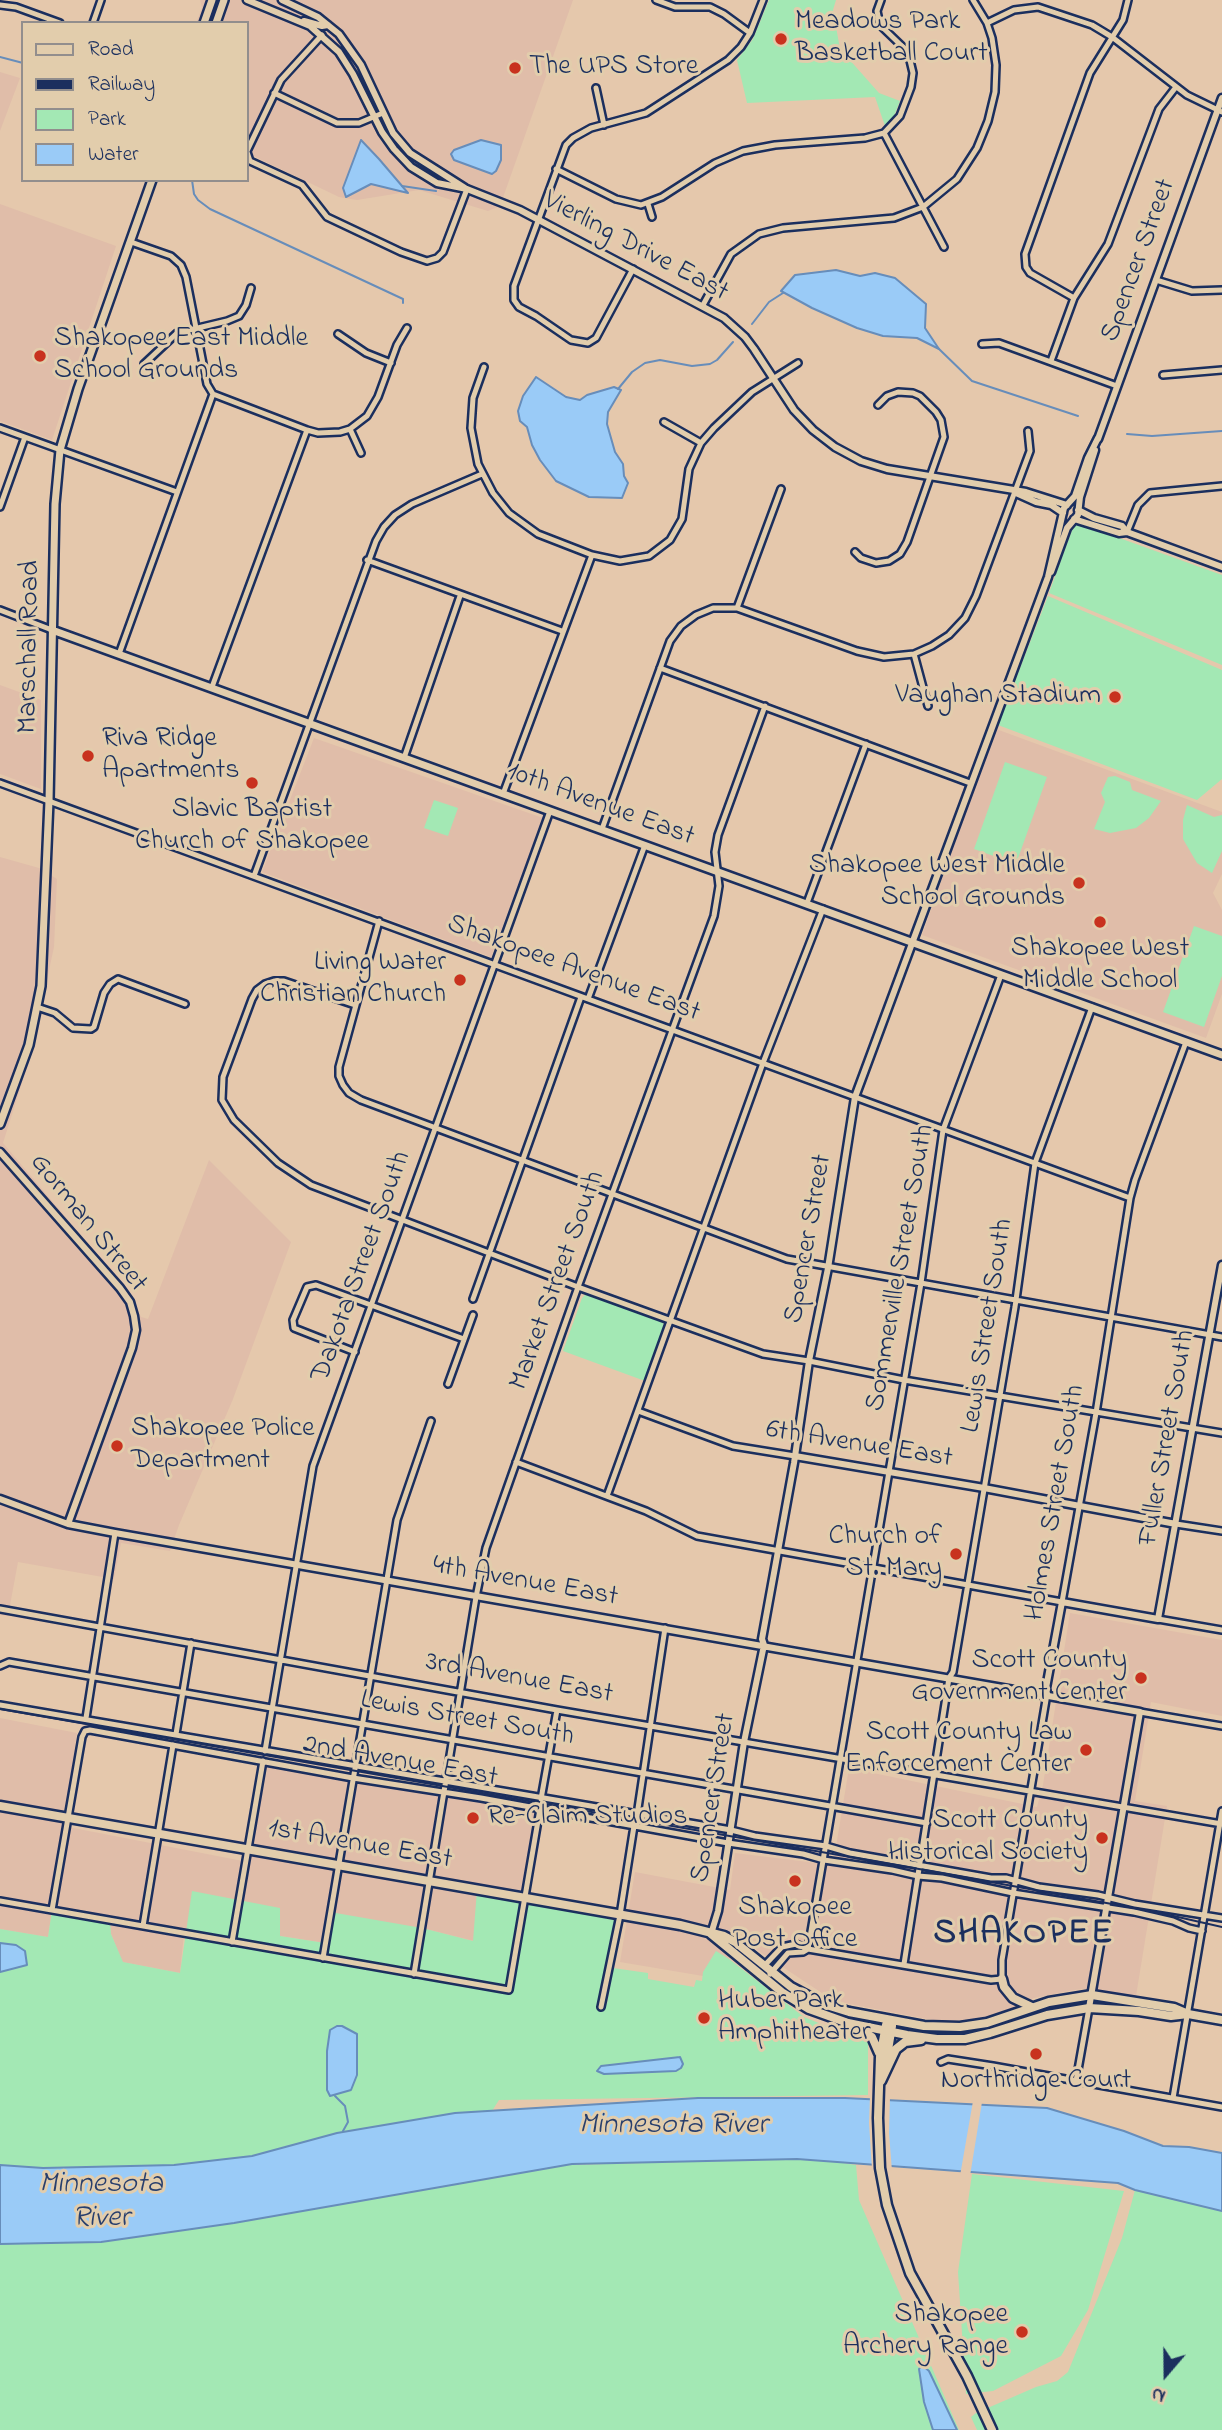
<!DOCTYPE html>
<style>
body{margin:0}
#map{position:relative;width:1222px;height:2430px;overflow:hidden;background:#e5c8ac;font-family:"Indie Flower",sans-serif}
canvas{display:block}
.legend{position:absolute;left:21px;top:21px;width:228px;height:161px;box-sizing:border-box;background:#e2cdac;border:2px solid #928e8d;margin:0;padding:9px 12px;list-style:none;font-size:21px;color:#1b2f5e}
.legend li{display:flex;align-items:center;gap:14px;height:35px}
.legend b{width:35px;border:2px solid #928e8d}
.north{position:absolute;left:1131px;top:2339px;width:70px;height:70px;-webkit-text-stroke:5px #e2cdac;paint-order:stroke;rotate:200deg;font-size:19px;font-weight:700;line-height:28px;text-align:center;color:#1b2f5e}
.north::after{content:'';display:block;margin:auto;width:24px;height:32px;background:#1b2f5e;clip-path:polygon(50% 0,100% 100%,50% 72%,0 100%)}
</style>
<div id="map">
<canvas width="1222" height="2430"></canvas>
<ul class="legend">
<li><b style="height:9px;background:#e2cdac"></b>Road</li>
<li><b style="height:9px;background:#1b2f5e"></b>Railway</li>
<li><b style="height:19px;background:#a3e8b4"></b>Park</li>
<li><b style="height:19px;background:#9acbf7"></b>Water</li>
</ul>
<div class="north">N</div>
</div>
<script>
const ctx = document.querySelector('canvas').getContext('2d');
ctx.lineJoin = 'round';
function fill(path, color) { ctx.fillStyle = color; ctx.fill(path, 'evenodd'); }
const poly = rows => new Path2D(rows.map(r => 'M' + r).join(''));
function strokePath(path, color, width, dash) { ctx.strokeStyle = color; ctx.lineWidth = width; ctx.lineCap = dash ? 'butt' : 'round'; ctx.setLineDash(dash || []); ctx.stroke(path); }
function drawText(font, color, halo, rows, align = 'center') {
  ctx.font = font + ' "Indie Flower",sans-serif'; ctx.lineWidth = 6; ctx.setLineDash([]); ctx.textBaseline = 'middle'; ctx.strokeStyle = halo; ctx.fillStyle = color; for (const [text, x, y, turn = 0] of rows) {
    ctx.save(); ctx.translate(x, y); ctx.rotate((+turn || 0) * Math.PI / 180); ctx.textAlign = isNaN(turn) ? turn : align; if (halo) ctx.strokeText(text, 0, 0); ctx.fillText(text, 0, 0); ctx.restore();
  }
}
const built = poly([
 [200,0,573,0,500,206,488,211,419,190,357,200,339,197,247,153,247,23,196,23,202,8],
 [0,72,20,78,0,131],
 [0,204,116,246,52,440,0,421],
 [0,685,41,700,41,789,0,774],
 [996,729,1222,812,1222,874,1213,893,1222,910,1222,994,1206,1038,922,935],
 [314,738,543,818,491,957,262,872],
 [0,857,39,868,57,879,54,947,31,1054,3,1143,129,1292,141,1317,148,1319,209,1160,291,1242,233,1399,179,1525,170,1551,121,1543,114,1579,18,1562,8,1616,0,1615],
 [1070,1613,1222,1640,1222,1716,1151,1702,1135,1801,1167,1806,1136,1996,1084,1989,1074,1990,1034,1998,1010,2010,983,2018,943,2022,834,2001,739,1938,729,1959,716,1952,703,1976,620,1962,635,1872,730,1890,735,1853,833,1865,849,1768,1037,1807,1043,1785],
 [0,1718,77,1733,63,1826,248,1862,268,1766,537,1812,524,1898,474,1941,422,1928,325,1943,280,1936,184,1933,180,1973,122,1962,111,1934,109,1920,52,1911,48,1937,0,1929]
]);
const green = poly([
 [769,0,836,0,833,10,840,49,879,93,900,101,894,116,885,126,875,97,747,103,737,60,753,39],
 [1075,522,1222,575,1222,665,1049,593],
 [1048,596,1222,670,1222,779,1197,800,998,725],
 [1005,762,1047,777,1016,864,974,849],
 [1115,776,1130,782,1132,790,1161,801,1149,818,1136,828,1110,833,1094,829,1105,802,1101,793,1108,777],
 [434,800,458,808,448,836,424,828],
 [1187,805,1214,817,1222,815,1222,851,1212,873,1197,863,1183,839,1183,820],
 [1194,926,1222,936,1222,976,1204,1027,1163,1012],
 [586,1294,663,1322,664,1327,645,1381,563,1351,582,1298],
 [477,1890,620,1915,601,2006,607,2004,613,1968,648,1973,648,1979,694,1987,696,1980,702,1981,703,1972,716,1951,729,1959,804,2017,831,2028,858,2035,868,2043,868,2095,499,2100,492,2111,459,2115,268,2186,0,2166,0,1929,48,1937,52,1910,110,1920,111,1934,123,1962,180,1973,192,1891,280,1908,280,1936,325,1943,330,1912,422,1928,473,1941],
 [840,2156,843,2163,856,2165,859,2200,959,2430,0,2430,0,2244,101,2242,240,2222,569,2165,796,2159,817,2161,818,2157],
 [972,2174,1124,2191,1088,2310,1061,2356,993,2391,966,2394,958,2272],
 [1135,2190,1181,2193,1222,2201,1222,2430,977,2430,971,2417,976,2413,1036,2387,1057,2381,1068,2372,1122,2238]
]);
const water = poly([
 [361,140,379,159,408,193,371,184,346,197,343,188,361,140],
 [481,140,501,145,501,160,496,171,492,174,454,160,451,154,454,150,481,140],
 [836,270,860,276,875,273,895,278,926,304,925,328,939,349,917,338,883,336,857,328,812,308,781,291,795,275,836,270],
 [536,377,566,397,580,400,587,395,614,387,621,390,608,412,607,424,615,452,623,464,624,476,628,483,622,498,589,497,556,481,540,460,532,445,527,427,520,421,518,411,523,396,536,377],
 [0,1943,16,1945,25,1951,27,1965,0,1972,0,1943],
 [337,2026,342,2026,357,2034,357,2075,351,2090,330,2096,327,2090,327,2051,330,2030,337,2026],
 [680,2057,683,2064,681,2068,676,2071,604,2074,597,2071,601,2066,680,2057],
 [698,2098,845,2098,1047,2108,1124,2131,1163,2146,1189,2147,1222,2153,1222,2211,1135,2190,1118,2183,797,2159,572,2164,234,2223,101,2242,0,2244,0,2165,43,2168,174,2165,252,2156,337,2133,455,2113,698,2098],
 [922,2365,929,2371,957,2430,933,2430,924,2402,919,2369,922,2365]
]);
const pier = poly([
 [870,2096,890,2097,889,2133,892,2171,872,2169,869,2123],
 [973,2101,982,2102,970,2176,960,2176]
]);
const stream = poly([
 [0,57,23,63],
 [192,180,194,194,198,200,210,209,403,299,403,303],
 [402,186,436,191],
 [752,324,769,302,783,293],
 [938,348,972,381,1078,416],
 [618,389,632,372,645,363,660,360,692,366,710,364,717,360,733,342],
 [1127,434,1152,436,1222,431],
 [335,2096,345,2106,348,2122,343,2131]
]);
const minor = poly([
 [656,0,675,7,710,7,724,14,750,33],
 [0,5,16,7,60,23],
 [93,23,101,0],
 [987,23,1014,10,1038,7,1092,25,1112,37,1187,95,1222,112],
 [596,88,604,125],
 [274,93,337,123,359,123,383,113],
 [884,133,944,247],
 [247,151,281,80,322,35],
 [247,152,250,161,302,185,327,217,401,252,427,261,437,258,443,252,467,189],
 [556,169,616,199,641,205,662,197,715,163,743,151,775,145,865,138,884,133,900,116,911,87,913,73,908,52,880,25,877,11,881,0],
 [648,204,652,217],
 [131,242,171,256,181,265,186,277,207,384,213,394,307,430,318,433,340,432,350,429,367,416,378,397,397,345,407,328],
 [633,269,596,338,588,343,571,340,536,316,519,307,514,300,514,286,566,145,573,138,591,128,646,113,728,60,741,47,750,33,763,0],
 [1156,280,1192,291,1222,290],
 [1074,298,1030,273,1026,267,1025,254,1090,73,1123,20,1128,0],
 [703,305,731,254,759,234,783,228,894,218,923,207,957,179,977,148,988,121,995,92,996,65,992,38,987,23,973,0],
 [338,334,366,353,391,363],
 [982,344,999,343,1117,386],
 [1051,361,1074,298,1108,244,1159,109,1176,87],
 [144,364,177,333,227,321,239,316,246,305,251,288],
 [484,367,473,398,471,428,478,464,493,493,509,513,538,534,592,555,620,561,649,556,670,540,682,519,689,469,701,443,714,428,752,392,798,363],
 [1163,375,1222,370],
 [664,422,701,443],
 [0,428,177,492],
 [350,429,361,453],
 [0,507,25,437],
 [1127,532,1138,505,1150,493,1222,486],
 [855,552,861,558,876,563,889,561,900,554,907,542,944,437,941,420,936,412,920,396,913,393,898,392,887,396,878,405],
 [367,560,562,631],
 [737,608,781,489],
 [0,610,52,630],
 [119,654,213,394],
 [914,654,928,706],
 [660,668,970,783],
 [212,687,307,430],
 [404,758,460,596],
 [0,783,1130,1198],
 [503,794,592,555],
 [602,829,670,641,681,626,696,615,713,608,737,608,857,651,884,657,914,654,932,646,949,635,965,618,976,596,1030,451,1028,431],
 [254,876,376,541,384,527,395,515,412,504,482,474],
 [807,903,866,744],
 [379,921,339,1067,339,1076,343,1085,349,1093,361,1100,787,1259,1222,1337],
 [588,999,645,845],
 [355,1005,284,981,274,981,265,984,257,990,252,999,223,1077,222,1100,234,1120,278,1163,311,1185,578,1287,763,1354,809,1361,904,1380,1222,1433],
 [37,1007,55,1013,73,1028,91,1029,94,1027,104,993,110,984,118,979,185,1004],
 [473,1299,581,997],
 [355,1352,294,1328,293,1320,307,1287,316,1285,464,1339],
 [448,1384,473,1315],
 [638,1411,733,1446,795,1456],
 [516,1462,646,1511,697,1536,1062,1602,1096,1413,1130,1198,1135,1180,1186,1042],
 [607,1496,763,1063,823,909],
 [1176,1524,1222,1531],
 [0,1609,557,1710,1222,1824],
 [1158,1619,1222,1630],
 [0,1666,9,1662,927,1823],
 [0,1705,731,1830,755,1836,826,1846,850,1853,991,1878,1006,1878,1039,1887,1098,1895,1135,1904,1222,1918],
 [1140,1712,1222,1726],
 [86,1718,115,1533],
 [176,1734,191,1643],
 [265,1751,313,1466,550,811],
 [541,1799,557,1710],
 [637,1815,665,1628],
 [0,1901,509,1990,540,1809],
 [52,1910,82,1737,85,1731,90,1730,353,1778,481,1798,728,1843,803,1854,824,1860,892,1870,918,1876,942,1878,1013,1893,1134,1912,1173,1921,1189,1928,1202,1931],
 [143,1926,173,1745],
 [232,1942,263,1761],
 [808,1949,921,1283,943,1130,1001,975],
 [323,1958,397,1520,431,1421],
 [904,1964,949,1678,953,1672,1015,1307,1035,1163,1092,1007],
 [764,1966,782,1947,796,1944,808,1949,991,1980,1002,1979,1002,1960,1047,1694],
 [414,1974,476,1597,486,1548,578,1287,714,916,719,886,715,852,718,835,765,706],
 [770,1974,788,1953,803,1952,808,1949],
 [601,2007,620,1915,634,1826],
 [941,2062,948,2059,993,2066,1222,2107],
 [1076,2081,1089,2008],
 [1173,2098,1222,1811]
]);
const tertiary = poly([
 [247,0,310,26,339,52,353,74,382,132,394,149,411,167,437,183,467,189,520,210,724,318,745,337,754,349,794,410,813,430,835,447,861,461,887,469,1026,492,1067,505],
 [282,0,318,17,339,34,361,65,393,133,410,153,465,188],
 [304,21,322,26,328,25],
 [1098,439,1222,98],
 [1016,493,1036,502,1051,505,1063,513],
 [1078,510,1094,518,1122,526,1127,532],
 [1074,519,1119,533,1127,532,1222,567],
 [1051,572,1067,528,1078,515,1080,497,1095,450],
 [0,1152,120,1288,130,1302,134,1316,136,1330,132,1348,68,1524],
 [795,1456,984,1488,1176,1524],
 [0,1499,68,1524,115,1533,1140,1712,1089,2008],
 [1047,1694,1046,1688,1062,1602,1158,1619,1222,1265],
 [711,1934,718,1911,744,1742,764,1645,762,1639,794,1463,809,1361,828,1268,855,1097,1048,577,1064,508,1075,496,1088,458,1098,438]
]);
const secondary = poly([
 [204,23,212,0],
 [216,23,224,0],
 [52,630,1222,1055],
 [0,1124,29,1045,41,986,49,801,55,504,60,450,78,389,152,180]
]);
const primary = poly([
 [0,1806,680,1925,724,1936,735,1942,791,1987,823,2004,849,2012,924,2026,960,2027,987,2023,1049,2002,1092,1995,1174,2008,1188,2014,1222,2020],
 [711,1934,783,1993,809,2009,848,2023,907,2035,937,2039,965,2039,990,2033,1047,2015,1089,2008,1139,2011,1171,2016,1188,2014],
 [1002,1979,1004,1987,1013,1998,1032,2007],
 [886,2025,880,2057,878,2118,880,2168,887,2205,910,2273,967,2376,992,2430],
 [860,2029,872,2037,879,2053],
 [886,2062,892,2026],
 [881,2081,896,2049,905,2042,921,2040]
]);
const rail = poly([
 [0,1709,919,1869,1156,1912,1222,1927]
]);
const markers = [
 [781,39,7,"#c8321e"],
 [515,68,7,"#c8321e"],
 [40,356,7,"#c8321e"],
 [1115,697,7,"#c8321e"],
 [88,756,7,"#c8321e"],
 [252,783,7,"#c8321e"],
 [1079,883,7,"#c8321e"],
 [1100,922,7,"#c8321e"],
 [460,980,7,"#c8321e"],
 [117,1446,7,"#c8321e"],
 [956,1554,7,"#c8321e"],
 [1141,1678,7,"#c8321e"],
 [1086,1750,7,"#c8321e"],
 [473,1818,7,"#c8321e"],
 [1102,1838,7,"#c8321e"],
 [795,1881,7,"#c8321e"],
 [704,2018,7,"#c8321e"],
 [1036,2054,7,"#c8321e"],
 [1022,2332,7,"#c8321e"]
];
const poiNames = [
 ["Meadows Park",795,23,"left"],
 ["Basketball Court",795,55,"left"],
 ["The UPS Store",529,68,"left"],
 ["Shakopee East Middle",54,340,"left"],
 ["School Grounds",54,372,"left"],
 ["Vaughan Stadium",1101,697],
 ["Riva Ridge",102,740,"left"],
 ["Apartments",102,772,"left"],
 ["Slavic Baptist",252,811,"center"],
 ["Church of Shakopee",252,843,"center"],
 ["Shakopee West Middle",1065,867],
 ["School Grounds",1065,899],
 ["Shakopee West",1100,950,"center"],
 ["Middle School",1100,982,"center"],
 ["Living Water",446,964],
 ["Christian Church",446,996],
 ["Shakopee Police",131,1430,"left"],
 ["Department",131,1462,"left"],
 ["Church of",942,1538],
 ["St. Mary",942,1570],
 ["Scott County",1127,1662],
 ["Government Center",1127,1694],
 ["Scott County Law",1072,1734],
 ["Enforcement Center",1072,1766],
 ["Re-Claim Studios",487,1818,"left"],
 ["Scott County",1088,1822],
 ["Historical Society",1088,1854],
 ["Shakopee",795,1909,"center"],
 ["Post Office",795,1941,"center"],
 ["Huber Park",718,2002,"left"],
 ["Amphitheater",718,2034,"left"],
 ["Northridge Court",1036,2082,"center"],
 ["Shakopee",1008,2316],
 ["Archery Range",1008,2348]
];
const streetNames = [
 ["Vierling Drive East",635,248,28],
 ["Spencer Street",1140,261,-70],
 ["Marschall Road",31,647,-89],
 ["10th Avenue East",600,806,20],
 ["Shakopee Avenue East",573,970,20],
 ["Gorman Street",87,1224,51],
 ["Spencer Street",810,1239,-80],
 ["Dakota Street South",363,1267,-70],
 ["Sommerville Street South",902,1268,-80],
 ["Market Street South",559,1281,-70],
 ["Lewis Street South",989,1326,-81],
 ["Fuller Street South",1169,1438,-80],
 ["6th Avenue East",859,1446,9],
 ["Holmes Street South",1057,1503,-80],
 ["4th Avenue East",525,1583,10],
 ["3rd Avenue East",519,1680,10],
 ["Lewis Street South",467,1720,10],
 ["2nd Avenue East",400,1763,10],
 ["Spencer Street",715,1798,-81],
 ["1st Avenue East",360,1846,10]
];
const waterNames = [
 ["Minnesota River",673,2127],
 ["Minnesota",101,2186],
 ["River",101,2220]
];
const districtNames = [
 ["SHAKOPEE",1024,1936]
];
fill(built, '#e0bda9');
fill(green, '#a3e8b4');
fill(water, '#9acbf7');
strokePath(water, '#678dba', 2);
fill(pier, '#e5c8ac');
strokePath(stream, '#678dba', 2);
strokePath(minor, '#1b2f5e', 10);
strokePath(tertiary, '#1b2f5e', 11);
strokePath(secondary, '#1b2f5e', 12);
strokePath(primary, '#1b2f5e', 13);
strokePath(minor, '#e2cdac', 5);
strokePath(tertiary, '#e2cdac', 6);
strokePath(secondary, '#e2cdac', 7);
strokePath(primary, '#e2cdac', 8);
strokePath(rail, '#1b2f5e', 2);
for (const [x, y, r, color] of markers) { const dot = new Path2D(); dot.arc(x, y, r, 0, 2 * Math.PI); ctx.fillStyle = color; ctx.fill(dot); strokePath(dot, '#e2cdac', 2.5); }
drawText('28px', '#1b2f5e', '#e2cdac', poiNames, 'right');
drawText('28px', '#1b2f5e', '#e2cdac', streetNames);
drawText('italic 30px', '#283f6d', '#e2cdac', waterNames);
ctx.letterSpacing = '2px';
drawText('bold 35px', '#1b2f5e', '#e2cdac', districtNames);
ctx.letterSpacing = '0px';
</script>
